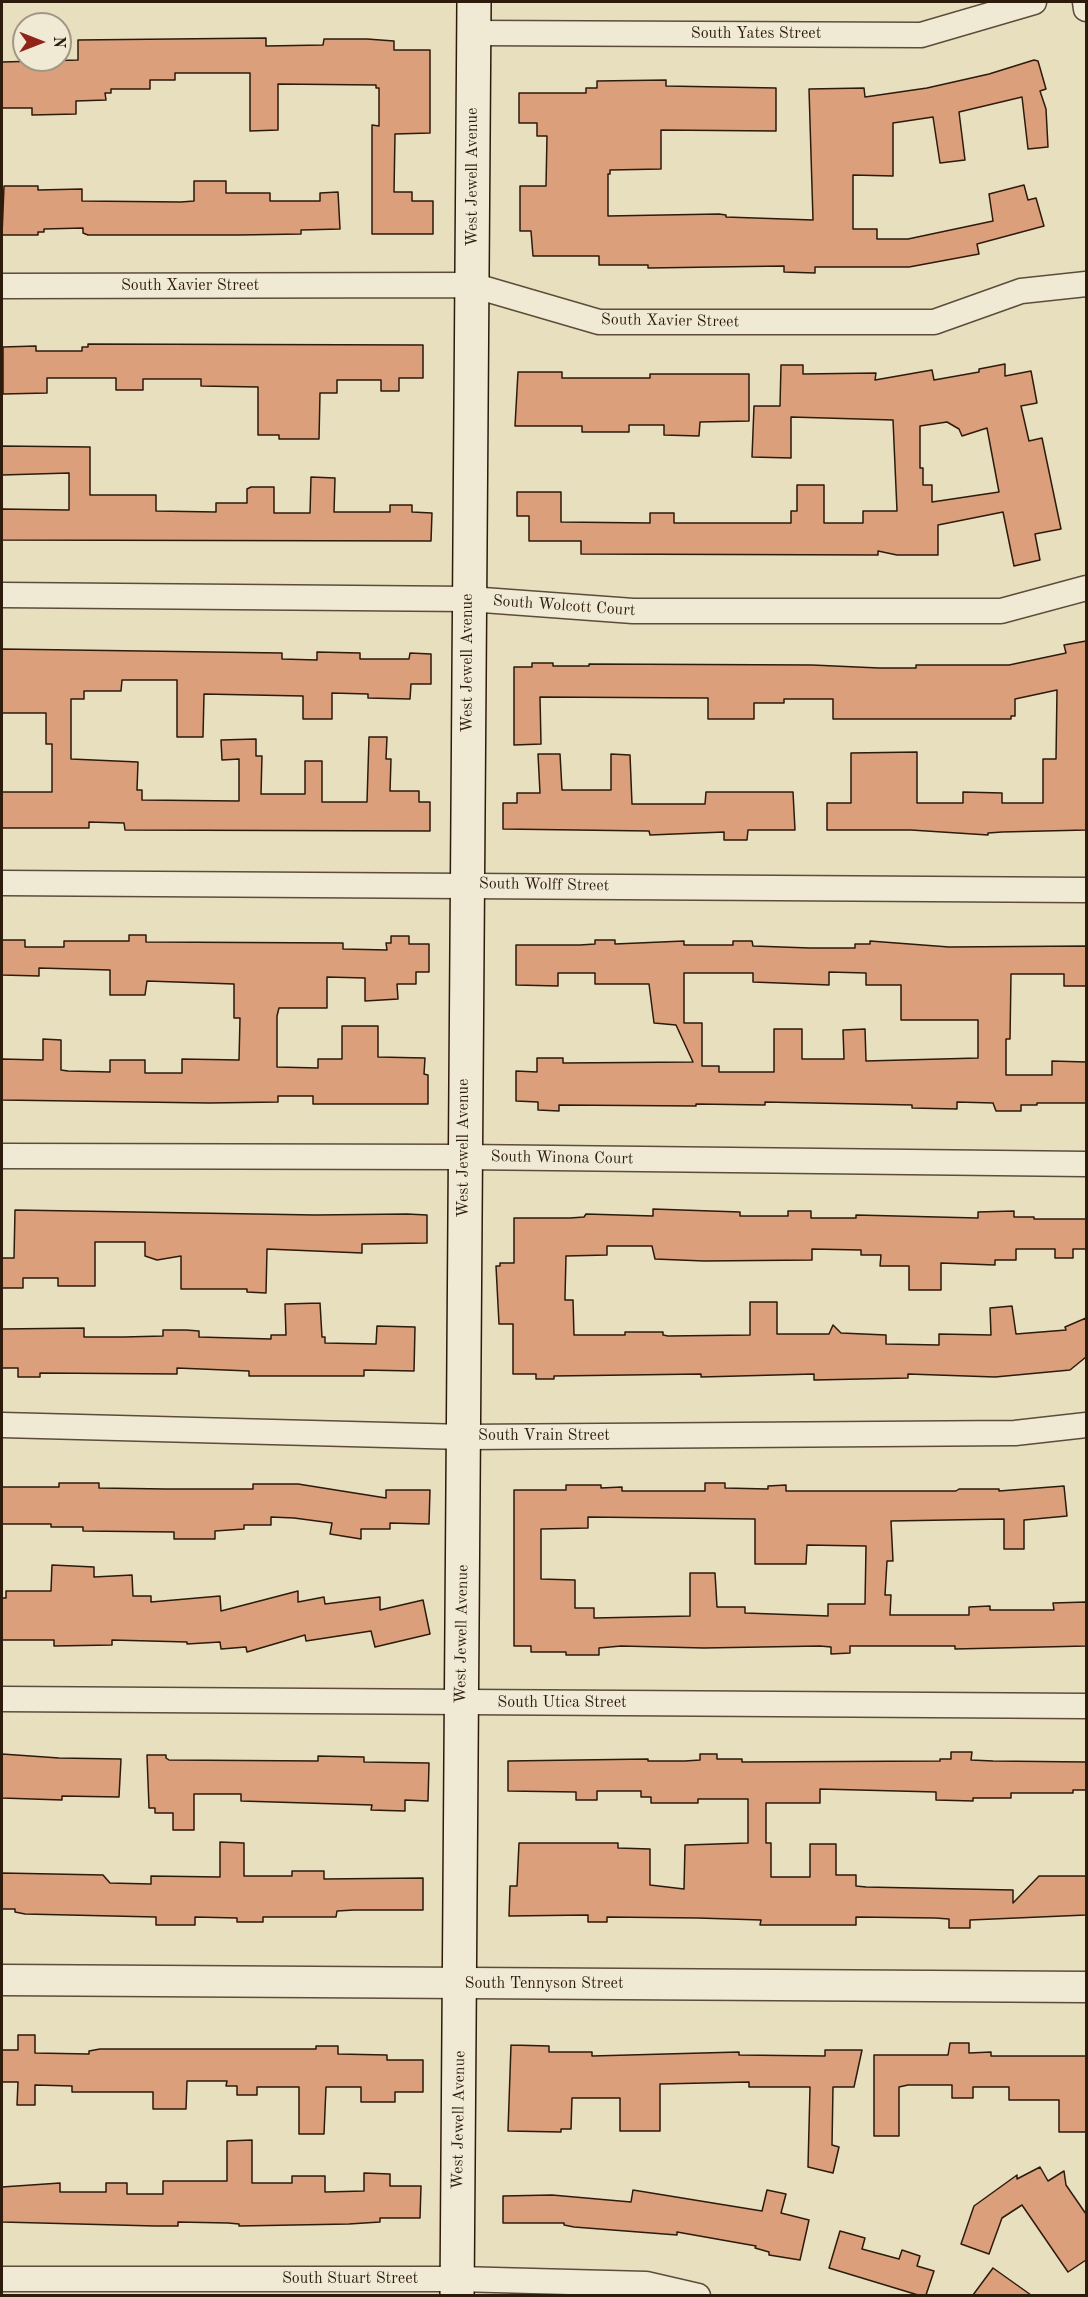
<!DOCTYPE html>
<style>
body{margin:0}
#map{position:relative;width:1088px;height:2297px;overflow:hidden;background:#e8dfbf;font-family:"Old Standard TT",serif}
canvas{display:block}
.frame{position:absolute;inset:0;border:3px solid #2d1b0c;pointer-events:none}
.north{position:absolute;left:12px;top:12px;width:60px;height:60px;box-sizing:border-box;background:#f0ead5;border:2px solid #a29785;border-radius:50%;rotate:90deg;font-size:16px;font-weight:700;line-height:24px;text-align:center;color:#2d1b0c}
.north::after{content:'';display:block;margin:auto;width:21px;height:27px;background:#8f2418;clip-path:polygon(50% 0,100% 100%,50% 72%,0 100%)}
</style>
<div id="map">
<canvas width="1088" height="2297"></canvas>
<div class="frame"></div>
<div class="north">N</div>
</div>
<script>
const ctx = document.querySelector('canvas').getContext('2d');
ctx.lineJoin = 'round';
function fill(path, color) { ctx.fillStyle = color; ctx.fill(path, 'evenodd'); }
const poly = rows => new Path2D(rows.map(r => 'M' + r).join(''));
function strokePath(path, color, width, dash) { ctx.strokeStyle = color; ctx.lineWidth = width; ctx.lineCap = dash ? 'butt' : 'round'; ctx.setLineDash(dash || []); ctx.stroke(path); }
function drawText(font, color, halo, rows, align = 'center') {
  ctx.font = font + ' "Old Standard TT",serif'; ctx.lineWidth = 5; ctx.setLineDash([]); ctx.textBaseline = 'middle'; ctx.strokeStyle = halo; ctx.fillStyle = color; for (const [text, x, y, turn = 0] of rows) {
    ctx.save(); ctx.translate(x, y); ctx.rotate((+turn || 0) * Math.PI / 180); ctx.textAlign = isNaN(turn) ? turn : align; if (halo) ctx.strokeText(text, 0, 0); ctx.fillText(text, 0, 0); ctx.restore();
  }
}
const building = poly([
 [266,38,266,46,323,45,324,39,367,39,394,41,394,50,430,50,430,133,395,134,394,192,412,192,412,201,433,201,433,234,372,234,372,125,379,126,379,88,376,88,376,85,278,84,278,130,250,131,250,73,175,73,175,80,150,80,150,89,111,89,111,93,105,93,106,100,76,101,76,114,32,115,32,108,2,108,2,62,78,60,78,40,266,38],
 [1034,60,1038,61,1046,89,1040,91,1046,109,1048,147,1028,149,1022,97,959,112,965,160,940,163,933,117,893,123,893,176,853,175,853,229,877,229,877,239,908,239,993,221,989,194,1024,185,1028,200,1036,198,1044,226,977,244,979,254,909,267,815,267,815,273,784,272,784,266,648,268,648,265,599,265,599,256,533,256,531,231,520,231,520,186,546,186,547,136,537,136,537,123,519,123,519,93,586,93,586,88,597,88,597,81,666,80,666,86,776,88,776,131,661,130,661,169,610,170,610,174,608,174,608,216,719,214,726,215,726,217,813,220,809,89,864,88,865,97,927,88,989,74,1034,60],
 [194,181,226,181,226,193,270,193,270,201,320,201,320,193,338,192,340,229,301,230,301,234,239,235,88,235,83,233,83,228,44,229,44,232,38,232,38,235,2,235,4,186,38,186,38,190,82,189,82,201,181,202,194,201,194,181],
 [88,344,423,345,423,378,399,378,399,391,381,391,381,380,337,380,337,393,320,393,319,439,279,439,279,435,258,435,258,387,201,386,201,379,143,379,143,390,116,390,116,378,47,378,47,393,3,394,3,347,36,346,36,351,82,351,82,347,88,347,88,344],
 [1005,364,1005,376,1031,371,1037,403,1021,406,1029,441,1042,438,1061,529,1035,534,1040,560,1014,566,1003,512,938,525,938,555,897,555,878,551,878,555,581,554,581,541,529,541,529,516,517,516,517,492,561,492,561,522,650,523,650,513,674,513,674,523,791,523,791,511,797,511,797,485,824,485,824,523,863,523,863,511,897,511,893,420,791,417,791,458,752,457,754,406,780,406,781,365,803,365,803,374,876,373,875,380,932,370,934,380,979,372,979,369,1005,364],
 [947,422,959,429,962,436,987,428,999,492,932,502,932,485,923,485,923,468,920,468,920,426,947,422],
 [518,372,562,372,562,378,650,378,650,374,749,374,749,421,700,422,699,436,664,435,664,425,629,425,629,432,582,432,582,426,515,426,518,372],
 [2,446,90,447,90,495,156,495,156,511,216,512,216,503,247,503,247,489,251,487,274,487,274,513,310,513,311,477,335,478,334,512,390,512,390,505,412,505,412,512,432,513,431,541,2,540,2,509,69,510,69,473,2,475,2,446],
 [1086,641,1086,830,1002,832,988,833,988,835,911,830,827,830,827,803,851,803,851,753,917,752,917,803,963,803,963,792,1002,793,1002,803,1043,803,1043,759,1056,759,1057,690,1015,699,1015,716,1011,716,1011,719,833,719,833,699,784,699,784,703,754,703,754,719,708,719,708,698,540,697,541,744,514,745,514,667,532,667,532,663,553,663,553,666,589,666,589,664,812,665,879,668,916,668,916,665,1009,665,1066,653,1064,645,1086,641],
 [2,649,282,653,282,659,317,660,317,652,360,653,360,659,409,659,410,653,431,654,431,684,411,684,410,699,368,698,368,694,332,693,332,719,303,719,303,696,204,694,203,737,177,737,177,680,122,680,121,691,84,691,84,699,71,699,71,759,138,762,137,790,142,790,142,800,239,801,239,759,222,760,221,740,256,739,256,756,262,756,261,794,305,794,305,761,322,761,322,802,367,802,369,737,387,737,386,759,391,759,390,791,419,791,419,802,430,802,430,831,125,830,124,823,89,822,89,828,2,828,2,792,52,792,52,744,46,744,46,713,2,713,2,649],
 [538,754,560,754,562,790,611,790,611,754,630,755,632,804,705,804,706,792,793,792,795,830,748,830,747,840,724,840,724,832,650,835,649,831,503,829,503,803,517,803,517,793,540,793,538,754],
 [129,935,146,935,146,942,343,943,343,949,387,950,386,943,391,943,391,936,409,936,409,944,429,944,429,972,416,972,416,984,397,984,398,999,365,1001,365,978,327,977,327,1008,279,1008,277,1016,277,1067,318,1068,318,1059,342,1059,342,1026,378,1026,378,1057,425,1058,424,1074,428,1075,428,1104,313,1104,313,1096,278,1096,278,1102,209,1103,2,1100,2,1059,43,1060,43,1039,61,1040,61,1070,68,1071,110,1072,110,1060,145,1060,145,1073,182,1073,182,1059,239,1060,240,1018,234,1018,234,984,147,981,145,995,110,995,110,970,39,968,39,976,2,975,2,940,25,940,25,947,64,947,64,941,129,941,129,935],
 [595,940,615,940,615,944,684,941,684,945,733,945,733,941,752,941,753,946,810,948,855,948,855,944,870,944,870,941,949,947,1086,946,1086,986,1064,986,1064,974,1011,974,1010,1039,1006,1039,1006,1075,1052,1075,1052,1061,1086,1062,1086,1103,1037,1103,1037,1105,1021,1105,1021,1111,996,1111,993,1103,957,1102,957,1109,912,1108,912,1105,765,1102,765,1105,696,1104,696,1106,559,1105,559,1111,538,1110,538,1102,516,1101,516,1071,537,1072,537,1058,563,1058,563,1063,693,1062,676,1025,654,1023,649,984,595,984,595,973,558,973,558,986,516,985,516,945,580,945,595,944,595,940],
 [829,972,866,973,866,985,901,985,901,1020,978,1020,978,1058,866,1061,865,1029,843,1030,844,1059,802,1059,802,1029,774,1029,774,1072,719,1072,719,1066,702,1066,702,1023,684,1023,684,973,753,973,753,982,829,985,829,972],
 [653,1209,740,1212,740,1216,788,1216,788,1211,811,1211,811,1218,856,1218,856,1215,978,1218,978,1212,1014,1211,1014,1217,1034,1217,1034,1219,1086,1219,1086,1249,1073,1249,1073,1258,1055,1258,1055,1249,1016,1249,1016,1260,995,1260,995,1265,941,1263,941,1290,909,1290,909,1266,880,1266,881,1255,861,1255,861,1250,812,1249,812,1260,704,1261,655,1259,652,1246,607,1246,607,1255,566,1256,565,1297,565,1300,573,1300,574,1335,625,1335,625,1332,663,1332,663,1335,668,1336,750,1335,750,1302,777,1302,777,1334,829,1334,833,1325,841,1333,886,1335,886,1344,939,1345,939,1334,991,1335,990,1308,1012,1306,1016,1334,1066,1330,1065,1327,1086,1318,1086,1357,1070,1370,995,1377,908,1374,908,1378,814,1380,814,1374,701,1377,701,1374,554,1376,554,1379,536,1379,536,1374,513,1374,513,1324,499,1324,496,1266,500,1266,500,1263,514,1263,514,1218,570,1218,584,1217,586,1214,653,1216,653,1209],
 [15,1210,315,1215,407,1214,427,1215,427,1243,362,1244,362,1253,267,1249,266,1293,247,1292,247,1289,181,1289,181,1256,157,1260,145,1256,145,1242,95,1242,95,1286,58,1286,58,1278,23,1278,23,1288,2,1288,2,1258,14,1258,15,1210],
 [320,1303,322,1337,325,1337,325,1343,376,1344,377,1326,415,1327,414,1371,364,1370,364,1376,249,1376,249,1371,177,1368,177,1374,40,1373,40,1377,18,1377,18,1368,2,1368,2,1329,84,1328,84,1337,124,1337,163,1336,163,1330,186,1330,199,1331,199,1337,271,1339,271,1335,286,1335,285,1304,320,1303],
 [59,1483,99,1483,99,1488,166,1489,253,1489,253,1484,298,1484,386,1498,386,1490,430,1490,429,1524,390,1523,390,1529,361,1529,361,1539,330,1534,332,1523,294,1518,271,1517,271,1525,244,1525,244,1529,215,1531,215,1539,174,1539,174,1532,83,1531,83,1527,51,1527,51,1524,2,1524,2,1487,59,1487,59,1483],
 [705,1483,725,1483,725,1488,768,1489,768,1486,786,1485,786,1491,956,1491,959,1489,999,1489,999,1491,1064,1486,1067,1516,1024,1520,1024,1549,1004,1549,1004,1519,891,1521,893,1561,887,1561,885,1595,891,1595,890,1615,969,1615,969,1607,990,1606,990,1610,1054,1610,1053,1603,1086,1602,1086,1646,955,1649,955,1646,850,1646,850,1653,831,1654,831,1647,820,1646,704,1648,621,1646,599,1648,599,1655,566,1655,566,1652,531,1652,531,1646,514,1646,514,1490,566,1490,566,1485,601,1485,601,1488,622,1487,622,1491,705,1491,705,1483],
 [588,1517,755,1519,755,1564,806,1564,807,1545,866,1546,865,1604,828,1604,828,1616,745,1613,745,1607,717,1607,715,1573,690,1573,690,1616,594,1618,594,1608,575,1608,575,1580,541,1579,541,1529,588,1528,588,1517],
 [52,1565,94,1567,94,1577,132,1575,133,1596,151,1596,151,1602,220,1596,221,1611,298,1591,298,1602,324,1597,325,1604,380,1597,380,1610,423,1600,430,1634,375,1647,371,1631,306,1641,305,1635,247,1652,246,1647,221,1649,220,1642,187,1644,187,1642,112,1640,112,1645,54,1646,54,1640,2,1640,2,1598,6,1598,6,1591,51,1591,52,1565],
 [951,1752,972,1752,971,1760,993,1761,1086,1762,1086,1790,1073,1790,1073,1793,1011,1793,1011,1798,973,1798,973,1801,936,1800,936,1792,820,1789,820,1803,766,1803,766,1843,771,1843,771,1877,810,1877,810,1844,836,1844,836,1875,856,1875,856,1886,866,1887,1013,1890,1013,1903,1039,1876,1086,1876,1086,1915,970,1920,970,1928,949,1928,949,1919,935,1918,856,1917,856,1925,760,1925,761,1920,698,1918,607,1917,607,1922,588,1922,588,1915,509,1916,510,1886,517,1886,519,1843,618,1843,618,1848,650,1849,650,1885,684,1889,685,1845,748,1843,748,1799,698,1799,698,1803,651,1803,651,1797,641,1797,641,1791,597,1791,597,1800,576,1800,576,1792,508,1791,508,1761,648,1759,648,1761,685,1761,700,1760,700,1754,717,1754,717,1759,742,1759,742,1762,940,1761,940,1759,951,1759,951,1752],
 [2,1754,59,1758,121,1759,119,1797,62,1796,62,1800,2,1798,2,1754],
 [147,1755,166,1755,166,1758,169,1760,318,1761,318,1756,364,1757,364,1762,429,1763,428,1801,405,1800,405,1811,371,1810,372,1805,241,1801,241,1794,194,1794,194,1830,173,1830,173,1813,155,1813,155,1808,149,1808,147,1755],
 [220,1842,244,1843,244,1876,292,1876,292,1871,324,1871,324,1879,423,1878,423,1910,354,1910,337,1911,336,1917,263,1917,263,1922,237,1922,237,1918,195,1917,195,1925,156,1925,156,1917,25,1914,15,1912,15,1909,2,1909,2,1873,103,1875,110,1883,151,1884,151,1876,220,1877,220,1842],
 [18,2035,35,2035,35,2053,89,2054,89,2051,100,2049,316,2049,316,2046,338,2046,338,2054,387,2055,387,2060,423,2060,423,2092,395,2092,395,2102,361,2102,361,2087,326,2087,324,2134,299,2134,299,2087,257,2087,257,2095,237,2095,237,2086,226,2086,227,2081,187,2081,186,2109,153,2109,153,2092,72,2092,72,2086,35,2085,35,2105,17,2105,18,2082,2,2082,2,2050,18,2050,18,2035],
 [950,2043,969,2043,969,2053,991,2052,991,2056,1086,2056,1086,2132,1059,2132,1059,2100,1009,2100,1009,2087,973,2087,973,2098,952,2098,952,2085,908,2085,899,2087,899,2136,874,2136,874,2055,948,2055,950,2043],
 [511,2045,549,2046,549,2052,592,2052,592,2056,739,2052,739,2055,825,2056,825,2050,862,2050,854,2087,833,2087,832,2145,839,2147,833,2173,808,2167,810,2087,749,2087,749,2082,660,2084,660,2131,620,2131,620,2098,572,2098,571,2129,561,2129,561,2132,508,2131,511,2045],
 [252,2140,252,2183,292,2183,292,2176,325,2176,325,2192,364,2191,364,2173,390,2174,390,2186,421,2186,420,2218,380,2218,380,2222,349,2224,239,2226,239,2224,228,2223,178,2222,178,2226,155,2226,2,2222,2,2187,60,2183,60,2192,106,2192,106,2183,127,2183,127,2194,163,2194,163,2181,227,2181,227,2141,252,2140],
 [1040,2167,1048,2181,1064,2171,1066,2185,1086,2214,1086,2260,1068,2272,1022,2205,1002,2218,989,2254,961,2244,974,2206,1017,2175,1017,2179,1040,2167],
 [633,2190,762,2211,767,2190,786,2194,781,2213,809,2220,800,2260,769,2255,769,2252,755,2248,756,2246,677,2232,677,2235,574,2227,564,2225,564,2223,503,2223,503,2196,552,2195,631,2202,633,2190],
 [840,2231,865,2238,862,2249,899,2259,902,2250,920,2256,917,2266,934,2271,926,2295,918,2295,829,2268,840,2231],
 [993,2268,1031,2295,973,2295,993,2268]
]);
const minor = poly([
 [1085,2,1086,9],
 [474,33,921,35,1034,2],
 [2,286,472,285,599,322,934,322,1021,291,1086,284],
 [2,595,469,599,633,611,1001,611,1086,588],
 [2,883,1086,890],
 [2,1156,464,1157,1086,1164],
 [2,1425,465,1437,1015,1433,1086,1425],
 [2,1699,1086,1706],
 [2,2279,457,2279,646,2284,698,2296]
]);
const tertiary = poly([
 [2,1980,1086,1987]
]);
const secondary = poly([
 [457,2296,474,2]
]);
const streetNames = [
 ["South Yates Street",756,34],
 ["West Jewell Avenue",473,177,-90],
 ["South Xavier Street",190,286],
 ["South Xavier Street",670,321,1],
 ["South Wolcott Court",564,606,4],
 ["West Jewell Avenue",468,663,-90],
 ["South Wolff Street",544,885,1],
 ["West Jewell Avenue",464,1148,-90],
 ["South Winona Court",562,1158,1],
 ["South Vrain Street",544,1436],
 ["West Jewell Avenue",462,1634,-89],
 ["South Utica Street",562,1703],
 ["South Tennyson Street",544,1984],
 ["West Jewell Avenue",459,2120,-89],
 ["South Stuart Street",350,2279]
];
fill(building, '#db9f7c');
strokePath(building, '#2d1b0c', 1.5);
strokePath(minor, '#5c4c39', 27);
strokePath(tertiary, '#5c4c39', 33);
strokePath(secondary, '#2d1b0c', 36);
strokePath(minor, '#f0ead5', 24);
strokePath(tertiary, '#f0ead5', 30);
strokePath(secondary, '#f0ead5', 33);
drawText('16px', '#2d1b0c', '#f0ead5', streetNames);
</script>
